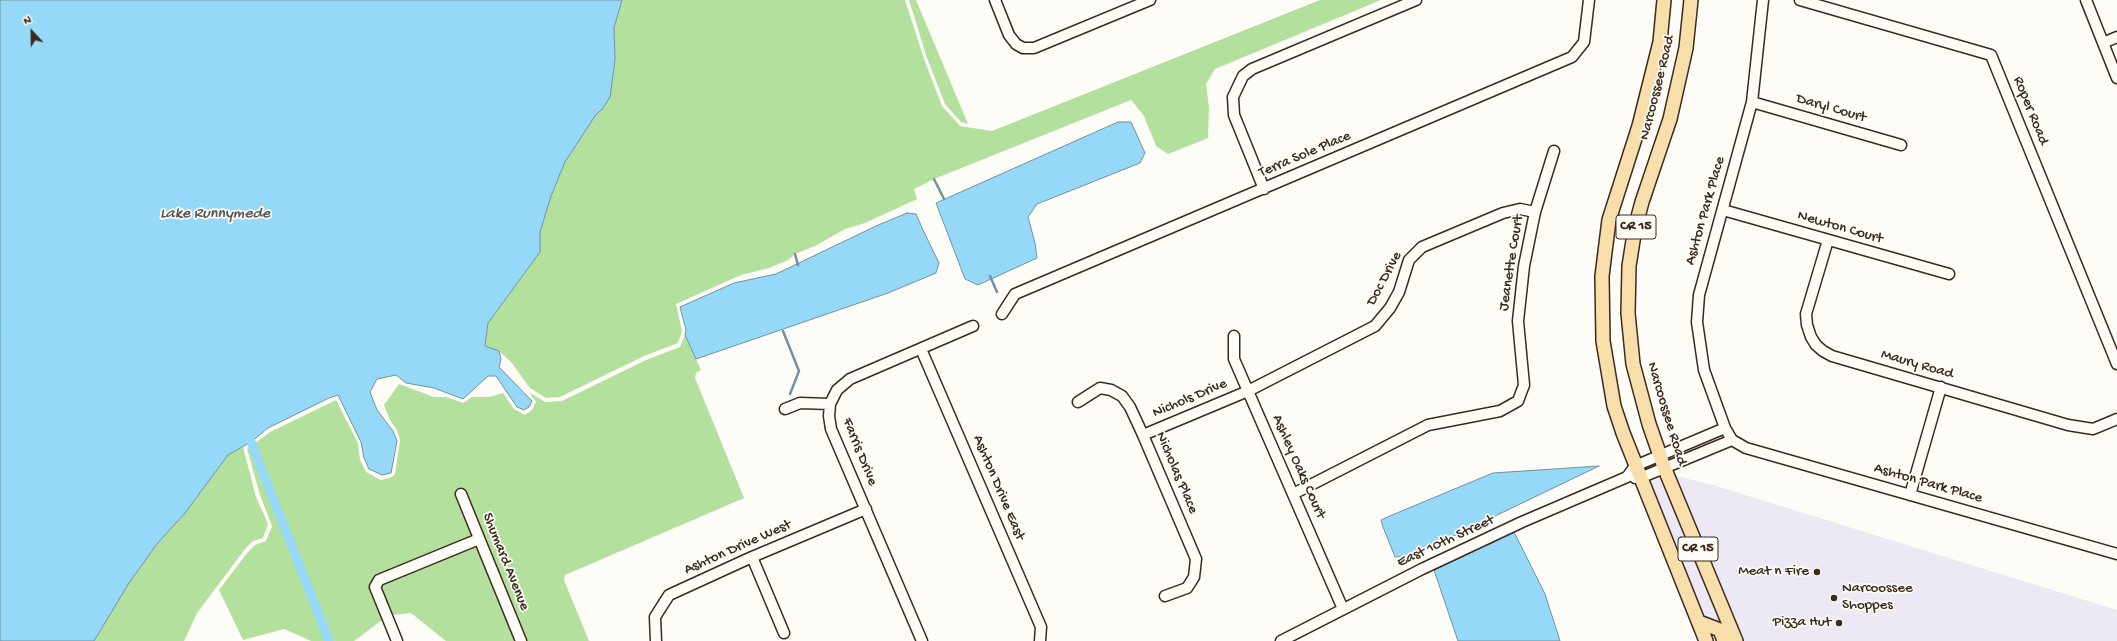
<!DOCTYPE html>
<style>
body{margin:0}
#map{position:relative;width:2117px;height:641px;overflow:hidden;background:#fdfcf7;font-family:"Gochi Hand",sans-serif}
canvas{display:block}
.north{position:absolute;left:12px;top:12px;width:40px;height:40px;-webkit-text-stroke:3px #fdfcf7;paint-order:stroke;rotate:338deg;font-size:11px;font-weight:700;line-height:16px;text-align:center;color:#3b2a1e}
.north::after{content:'';display:block;margin:auto;width:14px;height:18px;background:#3b2a1e;clip-path:polygon(50% 0,100% 100%,50% 72%,0 100%)}
</style>
<div id="map">
<canvas width="2117" height="641"></canvas>
<div class="north">N</div>
</div>
<script>
const ctx = document.querySelector('canvas').getContext('2d');
ctx.lineJoin = 'round';
function fill(path, color) { ctx.fillStyle = color; ctx.fill(path, 'evenodd'); }
const poly = rows => new Path2D(rows.map(r => 'M' + r).join(''));
function strokePath(path, color, width, dash) { ctx.strokeStyle = color; ctx.lineWidth = width; ctx.lineCap = dash ? 'butt' : 'round'; ctx.setLineDash(dash || []); ctx.stroke(path); }
function drawText(font, color, halo, rows, align = 'center') {
  ctx.font = font + ' "Gochi Hand",sans-serif'; ctx.lineWidth = 3.5; ctx.setLineDash([]); ctx.textBaseline = 'middle'; ctx.strokeStyle = halo; ctx.fillStyle = color; for (const [text, x, y, turn = 0] of rows) {
    ctx.save(); ctx.translate(x, y); ctx.rotate((+turn || 0) * Math.PI / 180); ctx.textAlign = isNaN(turn) ? turn : align; if (halo) ctx.strokeText(text, 0, 0); ctx.fillText(text, 0, 0); ctx.restore();
  }
}
const built = poly([
 [1662,474,1731,641,1715,632,1705,620,1663,523,1646,481],
 [1672,475,1713,485,2117,610,2117,641,1741,641]
]);
const green = poly([
 [622,0,905,0,924,59,942,106,960,126,992,131,1320,0,1381,0,1215,69,1206,84,1209,108,1208,138,1168,154,1156,146,1144,116,1131,100,934,179,914,189,917,199,865,223,845,229,815,246,795,254,788,260,769,268,741,275,676,304,682,331,678,343,644,356,560,397,546,398,530,388,511,362,499,351,485,346,488,323,540,252,540,232,551,196,565,162,595,116,603,108,614,45,614,28],
 [909,0,916,0,968,124,961,122,945,104,927,58],
 [685,335,701,370,696,373,695,378,744,498,565,575,564,580,589,641,446,641,411,613,392,615,382,620,354,641,311,641,284,629,243,640,219,590,248,552,255,545,266,541,272,526,260,495,247,449,270,432,336,400,358,443,360,460,366,472,381,480,392,477,395,474,400,440,397,430,390,420,384,405,399,384,434,397,446,397,463,403,472,397,490,397,503,393,514,409,525,415,532,410,536,402,529,392,545,402,562,401,646,360,680,347],
 [243,447,256,497,268,524,263,538,253,541,245,549,197,613,184,641,94,641,129,583,157,544,185,513,228,455]
]);
const water = poly([
 [0,0,622,0,614,28,615,60,610,97,603,108,595,116,565,162,551,196,540,232,540,252,488,323,485,346,499,351,501,359,499,367,532,401,529,407,524,410,517,407,496,376,488,376,463,399,434,388,406,383,396,375,377,379,370,392,377,410,393,431,397,441,391,473,382,475,369,469,364,458,361,442,338,395,329,398,268,428,251,442,228,455,185,513,157,544,129,583,94,641,0,641,0,0],
 [1118,122,1131,122,1145,153,1140,163,1037,204,1028,217,1035,243,1037,258,978,285,965,279,936,203,1118,122],
 [907,213,916,214,923,230,939,263,936,273,888,293,696,359,685,335,686,330,680,307,734,283,776,274,876,226,907,213],
 [1599,466,1412,556,1395,557,1383,527,1381,520,1392,515,1493,473,1599,466],
 [1514,532,1545,594,1560,641,1458,641,1434,570,1514,532]
]);
const stream = poly([
 [934,179,944,199],
 [795,254,798,265],
 [990,276,997,292],
 [783,331,799,371,790,394]
]);
const canal = poly([
 [251,442,329,641]
]);
const minor = poly([
 [995,0,1009,35,1016,44,1023,48,1034,48,1150,0],
 [1763,0,1752,102,1699,295,1697,322,1704,370,1725,428,1732,440,1746,448,2117,554],
 [1800,0,1991,55,2117,364],
 [2086,0,2117,78],
 [2103,43,2117,37],
 [1752,102,1901,145],
 [1264,189,1234,115,1233,97,1243,76,1252,69,1416,0],
 [1723,210,1949,274],
 [1828,240,1806,314,1807,325,1811,337,1816,345,1823,351,1832,356,2068,425,2093,429,2117,419],
 [1002,314,1015,294,1572,57,1584,42,1589,0],
 [1234,336,1234,359,1343,609],
 [921,349,1041,627,1040,641],
 [1078,402,1100,388,1111,390,1122,396,1130,407,1143,435,1196,559,1194,577,1187,588,1165,596],
 [785,409,800,403,830,404],
 [1143,435,1248,391,1375,326,1390,308,1399,292,1409,260,1422,247,1503,213,1520,209,1535,212],
 [1635,478,1640,478,1732,440],
 [461,494,521,641],
 [1293,494,1428,425,1500,411,1518,401,1524,385,1518,321,1524,266,1535,212,1554,151],
 [1910,495,1941,387],
 [752,557,784,633],
 [397,641,375,587,379,580,479,539],
 [656,641,655,617,669,595,752,557,866,509],
 [922,641,831,429,829,416,830,404,837,390,850,379,973,326],
 [1281,641,1422,569,1522,522,1627,477,1635,466,1725,428]
]);
const major = poly([
 [1664,0,1660,42,1639,126,1609,220,1602,276,1603,341,1614,406,1623,433,1706,641],
 [1691,0,1686,48,1670,119,1642,202,1635,228,1629,266,1628,313,1633,364,1649,424,1664,467,1736,641],
 [1699,622,1720,630,1724,641]
]);
const markers = [
 [1817,572,4,"#3b2a1e"],
 [1834,598,4,"#3b2a1e"],
 [1839,623,4,"#3b2a1e"]
];
const shields = [
 [1636,227,40],
 [1698,549,40]
];
const shieldNames = [
 ["CR 15",1636,227],
 ["CR 15",1698,549]
];
const streetNames = [
 ["Narcoossee Road",1658,88,-76],
 ["Daryl Court",1831,109,16],
 ["Roper Road",2030,111,68],
 ["Terra Sole Place",1305,155,-23],
 ["Ashton Park Place",1706,211,-74],
 ["Newton Court",1840,228,16],
 ["Jeanette Court",1512,263,-81],
 ["Doc Drive",1385,279,-62],
 ["Maury Road",1917,365,16],
 ["Nichols Drive",1190,399,-23],
 ["Narcoossee Road",1666,414,73],
 ["Farris Drive",859,452,68],
 ["Ashley Oaks Court",1298,467,66],
 ["Nicholas Place",1176,473,67],
 ["Ashton Park Place",1928,484,16],
 ["Ashton Drive East",998,488,67],
 ["East 10th Street",1446,542,-25],
 ["Ashton Drive West",738,548,-24],
 ["Shumard Avenue",505,562,68]
];
const poiNames = [
 ["Meat n Fire",1809,572],
 ["Narcoossee",1842,589,"left"],
 ["Shoppes",1842,606,"left"],
 ["Pizza Hut",1831,623]
];
const waterNames = [
 ["Lake Runnymede",215,215]
];
fill(built, '#ece8f4');
fill(green, '#b4e09e');
fill(water, '#95d8f7');
strokePath(water, '#7192a0', 1);
strokePath(stream, '#7192a0', 2.5);
strokePath(canal, '#95d8f7', 9);
strokePath(minor, '#3b2a1e', 13);
strokePath(major, '#3b2a1e', 16);
strokePath(minor, '#fdfcf7', 10);
strokePath(major, '#f8deab', 13);
for (const [x, y, r, color] of markers) { const dot = new Path2D(); dot.arc(x, y, r, 0, 2 * Math.PI); ctx.fillStyle = color; ctx.fill(dot); strokePath(dot, '#fdfcf7', 1.5); }
for (const [x, y, w] of shields) { const box = new Path2D(); box.roundRect(x - w / 2, y - 12, w, 24, 3); ctx.fillStyle = '#fdfcf7'; ctx.fill(box); strokePath(box, '#3b2a1e', 1); }
drawText('bold 14px', '#3b2a1e', null, shieldNames);
drawText('15px', '#3b2a1e', '#fdfcf7', streetNames);
drawText('15px', '#3b2a1e', '#fdfcf7', poiNames, 'right');
drawText('italic 16px', '#525654', '#fdfcf7', waterNames);
</script>
